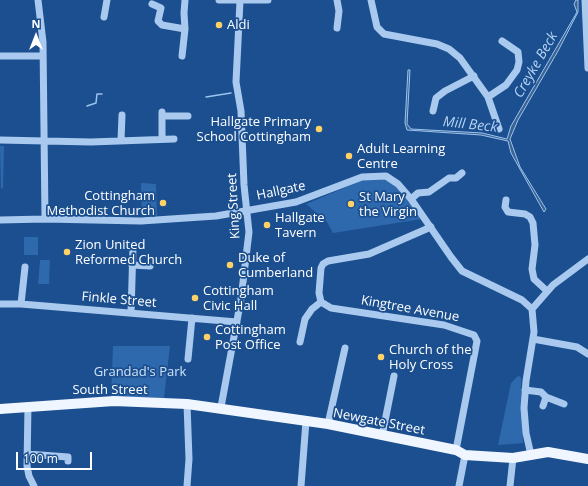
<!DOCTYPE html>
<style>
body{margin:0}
#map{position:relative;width:588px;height:486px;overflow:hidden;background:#1b4f8f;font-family:"Open Sans",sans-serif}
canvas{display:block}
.north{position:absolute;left:16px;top:16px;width:40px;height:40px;-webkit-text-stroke:3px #1b4f8f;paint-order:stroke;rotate:0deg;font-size:11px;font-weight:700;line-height:16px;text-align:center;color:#fff}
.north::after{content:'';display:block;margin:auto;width:14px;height:18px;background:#fff;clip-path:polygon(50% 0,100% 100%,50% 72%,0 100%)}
.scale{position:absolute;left:16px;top:452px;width:76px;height:18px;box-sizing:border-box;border:2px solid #fff;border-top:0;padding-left:5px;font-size:12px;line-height:14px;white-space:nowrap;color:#fff;-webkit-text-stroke:3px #1b4f8f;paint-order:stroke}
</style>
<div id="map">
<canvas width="588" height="486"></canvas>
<div class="north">N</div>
<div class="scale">100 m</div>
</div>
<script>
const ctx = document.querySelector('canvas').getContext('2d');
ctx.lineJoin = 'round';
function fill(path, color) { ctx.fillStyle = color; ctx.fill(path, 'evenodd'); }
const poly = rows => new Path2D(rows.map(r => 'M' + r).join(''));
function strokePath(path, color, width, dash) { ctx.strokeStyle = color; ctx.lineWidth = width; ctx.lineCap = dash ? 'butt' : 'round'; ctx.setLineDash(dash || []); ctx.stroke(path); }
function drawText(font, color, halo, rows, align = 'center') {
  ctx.font = font + ' "Open Sans",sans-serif'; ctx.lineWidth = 3.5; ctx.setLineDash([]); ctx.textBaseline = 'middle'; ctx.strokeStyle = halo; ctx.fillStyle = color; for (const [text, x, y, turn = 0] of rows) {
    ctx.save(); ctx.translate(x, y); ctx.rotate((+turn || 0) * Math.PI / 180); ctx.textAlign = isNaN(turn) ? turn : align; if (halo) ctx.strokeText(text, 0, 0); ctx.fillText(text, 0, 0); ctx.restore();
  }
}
const green = poly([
 [0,146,4,146,3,188,1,189],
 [387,179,397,186,422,219,333,233,327,222,306,204,363,180],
 [141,183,156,184,157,216,142,216],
 [24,237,38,237,38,255,24,255],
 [40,260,50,260,49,284,38,284],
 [113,346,170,346,164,398,111,397],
 [518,376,521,377,523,443,498,445,511,383]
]);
const water = poly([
 [576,0,578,0,578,12,558,51,518,120,510,139,520,167,546,209,544,212,511,153,508,141,481,135,407,130,405,123,408,70,410,70,407,124,411,129,482,133,507,139,511,126,577,12,574,4,576,0]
]);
const stream = poly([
 [206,97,231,93],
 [87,106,96,103,97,94,102,94]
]);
const minor = poly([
 [38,0,43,42,45,219],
 [219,0,268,0],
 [371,0,377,27,384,34,437,44,449,49,460,58,488,97,499,129],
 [585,0,588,68],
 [152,4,161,8,158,21,162,25,185,29],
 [104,17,107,0],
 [337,28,339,11,337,0],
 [0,56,43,56],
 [182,56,185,29,184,13,185,0],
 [488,97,506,85,517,70,519,62,518,52,502,41],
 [433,111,436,98,445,91,474,76],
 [162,112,162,139],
 [162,116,188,116],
 [0,140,91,142,174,139],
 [121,140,122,115],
 [411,199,418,193,429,192,449,178,456,178,462,173],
 [506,200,505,207,508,212,525,214,530,217,533,223,535,245,532,269,534,279,547,291],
 [0,220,45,219,141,221,216,216,296,202,362,177,386,176,398,184,411,199,451,257,462,271,522,300,532,309],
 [132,265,150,266],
 [321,302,319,293,321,268,323,264,328,261,369,254,431,227],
 [0,304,21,304,237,322],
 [21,304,25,267],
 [532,309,553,285,588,259],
 [131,313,133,247],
 [533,339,577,347,588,354],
 [300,342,305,319,312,309,321,302,331,308,444,325,474,335,477,341,456,450],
 [188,359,192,318],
 [525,390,541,392,546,397,564,404],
 [28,406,27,466,29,476,34,486],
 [543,406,546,397],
 [221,407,241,299,249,232,244,185,241,111,236,82,240,1],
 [328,424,345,348],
 [382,436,394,376],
 [27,454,68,457,68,461],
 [531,455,526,433,524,408,526,381,534,332,532,309],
 [187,486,189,459,187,404],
 [301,486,306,421],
 [459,486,465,455],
 [510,486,513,458]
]);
const major = poly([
 [0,409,114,401,187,404,328,424,456,450,465,455,513,458,548,452,588,459]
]);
const markers = [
 [219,25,4,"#ffd166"],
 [319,129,4,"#ffd166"],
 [349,156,4,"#ffd166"],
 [163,203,4,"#ffd166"],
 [351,204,4,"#ffd166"],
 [267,225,4,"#ffd166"],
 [67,252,4,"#ffd166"],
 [230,265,4,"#ffd166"],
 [195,298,4,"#ffd166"],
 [207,337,4,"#ffd166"],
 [381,357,4,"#ffd166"]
];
const poiNames = [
 ["Aldi",227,25],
 ["Hallgate Primary",311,122,"right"],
 ["School Cottingham",311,137,"right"],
 ["Adult Learning",357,149],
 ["Centre",357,164],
 ["Cottingham",155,196,"right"],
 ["Methodist Church",155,211,"right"],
 ["St Mary",359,197],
 ["the Virgin",359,212],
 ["Hallgate",275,218],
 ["Tavern",275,233],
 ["Zion United",75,245],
 ["Reformed Church",75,260],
 ["Duke of",238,258],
 ["Cumberland",238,273],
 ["Cottingham",203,291],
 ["Civic Hall",203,306],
 ["Cottingham",215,330],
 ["Post Office",215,345],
 ["Church of the",389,350],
 ["Holy Cross",389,365]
];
const streetNames = [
 ["Hallgate",281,191,-12],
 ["King Street",234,206,-93],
 ["Finkle Street",119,300,5],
 ["Kingtree Avenue",410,309,10],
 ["South Street",110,390],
 ["Newgate Street",379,422,11]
];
const parkNames = [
 ["Grandad's Park",140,372]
];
const waterNames = [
 ["Creyke Beck",536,65,-60],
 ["Mill Beck",470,125,6]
];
fill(green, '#2e69ad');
fill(water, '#3c6290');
strokePath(water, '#9cc4f0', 1);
strokePath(stream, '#9cc4f0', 1.5);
strokePath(minor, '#a9c9ee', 7);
strokePath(major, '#f0f6ff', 10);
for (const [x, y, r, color] of markers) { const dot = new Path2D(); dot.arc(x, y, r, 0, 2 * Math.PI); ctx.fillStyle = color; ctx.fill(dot); strokePath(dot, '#1b4f8f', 1.5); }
drawText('13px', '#fff', '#1b4f8f', poiNames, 'left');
drawText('13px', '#fff', '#1b4f8f', streetNames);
drawText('13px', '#cfe3fa', '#1b4f8f', parkNames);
drawText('italic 14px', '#b5d3f5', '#1b4f8f', waterNames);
</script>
